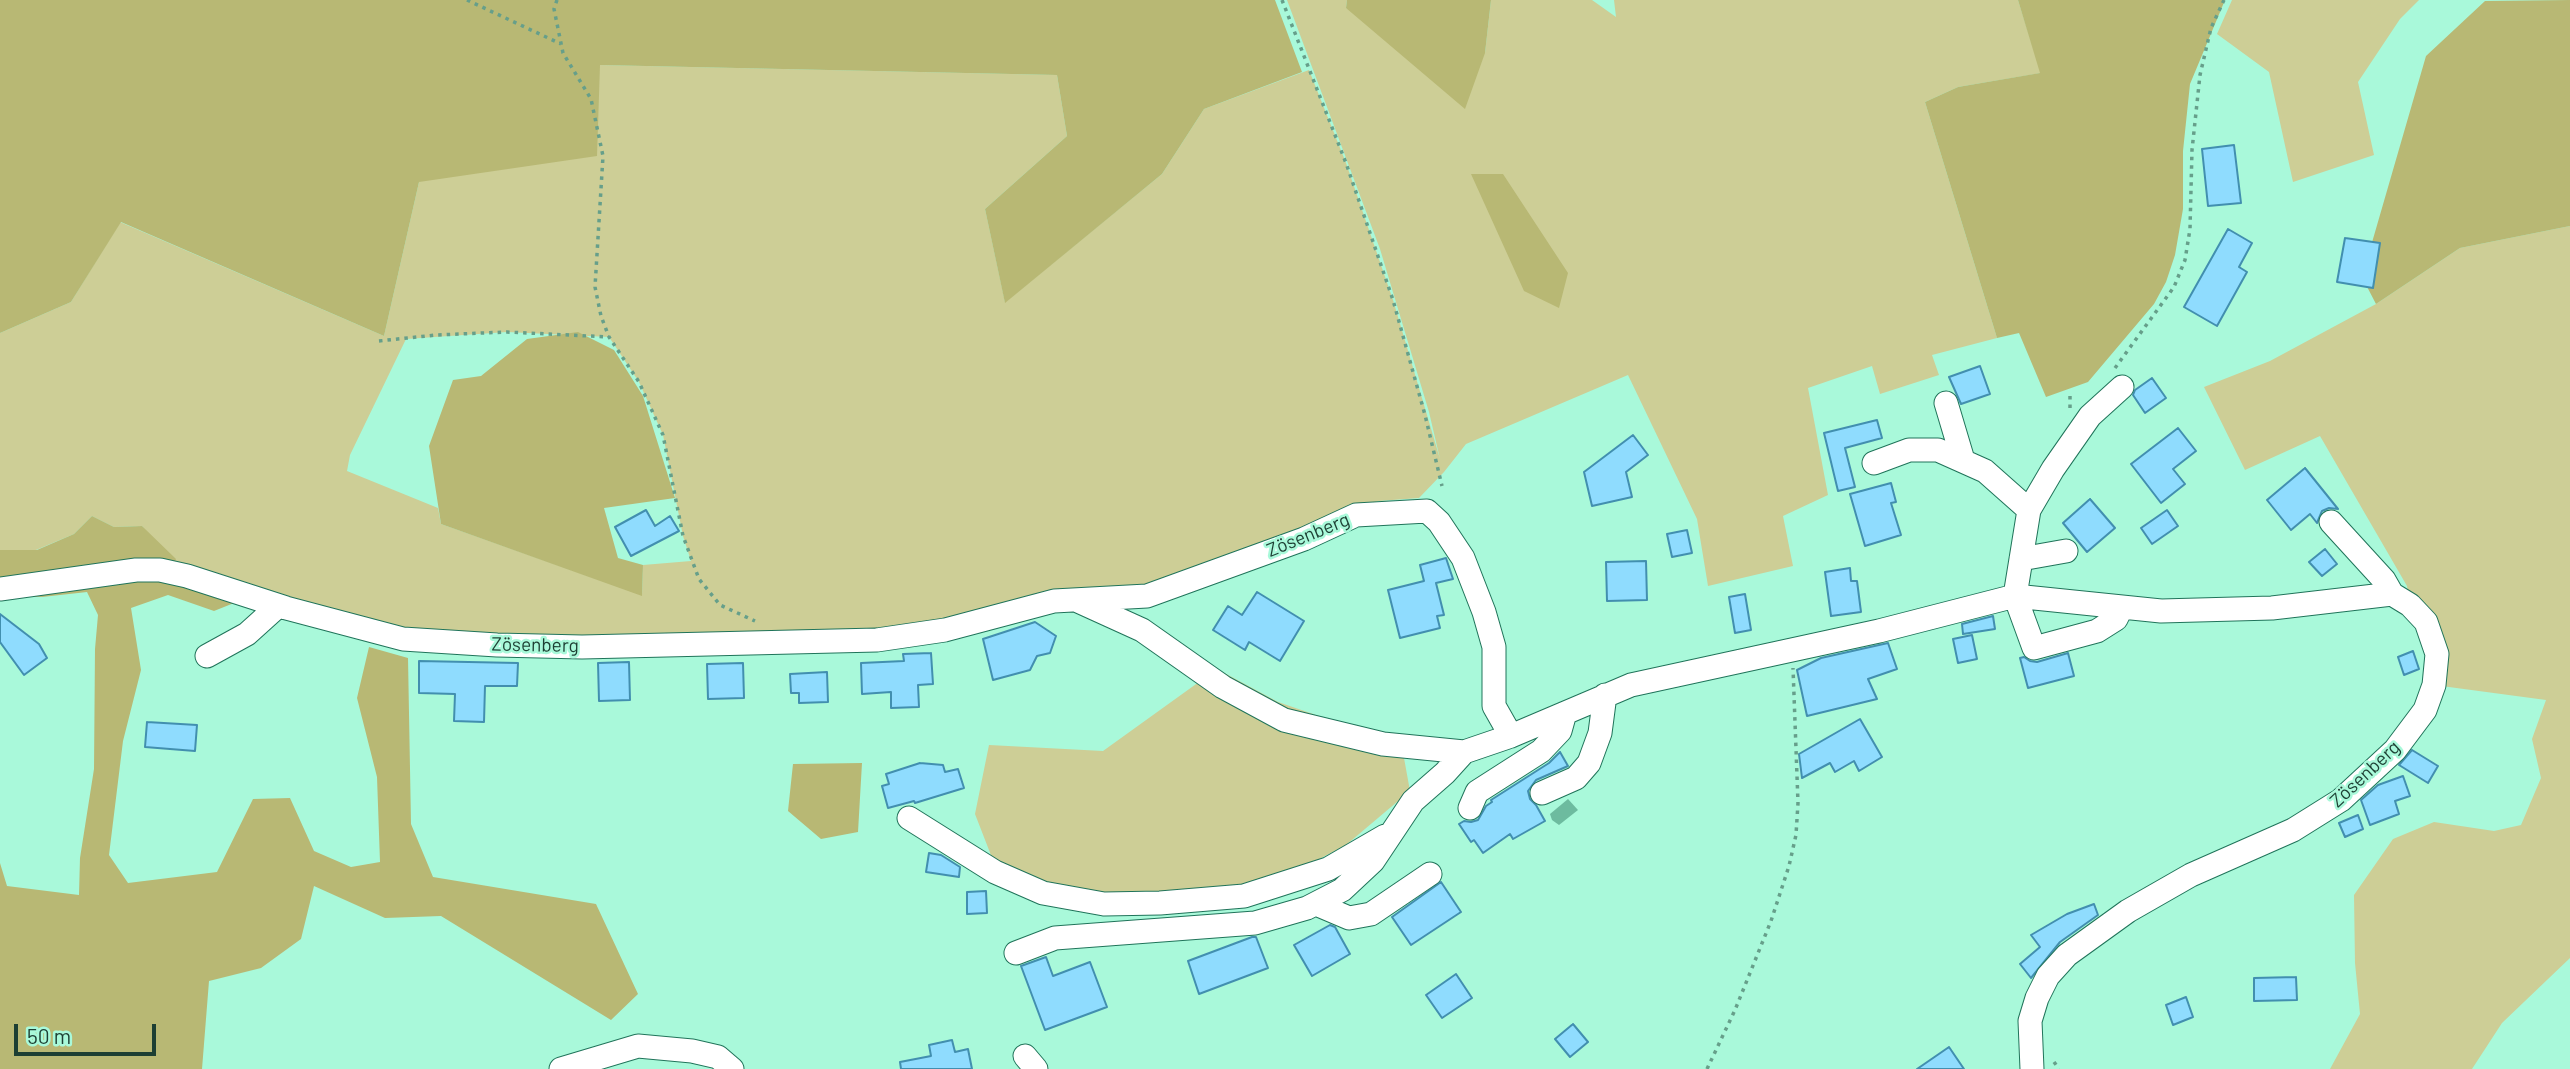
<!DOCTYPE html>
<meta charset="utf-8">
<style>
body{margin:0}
#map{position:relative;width:2570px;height:1069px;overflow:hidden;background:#a9f9da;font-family:Barlow,sans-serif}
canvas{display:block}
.scale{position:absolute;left:14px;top:1024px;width:142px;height:32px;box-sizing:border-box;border:4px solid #1d3f33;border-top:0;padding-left:9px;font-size:21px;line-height:24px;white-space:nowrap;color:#1d3f33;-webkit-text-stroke:5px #a9f9da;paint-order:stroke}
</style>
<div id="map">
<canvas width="2570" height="1069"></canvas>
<div class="scale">50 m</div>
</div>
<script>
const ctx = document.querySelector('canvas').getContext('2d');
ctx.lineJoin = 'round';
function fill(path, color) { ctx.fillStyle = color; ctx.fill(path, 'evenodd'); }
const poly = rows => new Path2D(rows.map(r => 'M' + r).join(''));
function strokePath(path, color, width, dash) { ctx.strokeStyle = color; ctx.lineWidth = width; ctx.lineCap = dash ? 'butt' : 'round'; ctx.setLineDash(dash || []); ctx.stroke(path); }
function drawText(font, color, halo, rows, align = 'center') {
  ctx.font = font + ' Barlow,sans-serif'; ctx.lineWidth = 5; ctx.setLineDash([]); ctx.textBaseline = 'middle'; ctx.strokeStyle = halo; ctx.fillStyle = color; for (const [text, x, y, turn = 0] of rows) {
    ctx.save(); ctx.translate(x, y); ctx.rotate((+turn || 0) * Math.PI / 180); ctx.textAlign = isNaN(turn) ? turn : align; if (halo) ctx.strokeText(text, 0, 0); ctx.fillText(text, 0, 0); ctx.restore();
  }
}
const green = poly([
 [1287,0,1347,0,1346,8,1485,53,1491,0,1592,0,1616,17,1614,0,2018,0,2041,73,1958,87,1925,102,1997,338,1932,355,1939,375,1880,394,1872,366,1808,388,1828,495,1783,516,1793,566,1708,586,1697,519,1628,375,1466,444,1444,472,1419,498,1379,501,1355,508,1148,588,894,632,625,639,413,630,173,566,142,526,114,527,92,516,74,534,36,550,0,550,0,333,71,302,120,222,384,336,419,182,600,65,1057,75,1067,136,985,209,1005,302,1162,174,1204,109,1309,70,1346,163,1393,300,1440,459,1429,412,1380,249],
 [507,332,609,337,639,382,663,435,683,536,691,561,643,565,642,595,441,524,438,508,347,471,350,455,406,339],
 [2232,0,2419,0,2400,19,2358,82,2374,155,2293,182,2269,72,2217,34],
 [2570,226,2570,958,2502,1023,2472,1069,2330,1069,2360,1014,2355,963,2354,895,2393,839,2434,822,2494,831,2521,825,2541,778,2532,739,2546,700,2434,685,2437,654,2410,605,2407,586,2320,436,2245,470,2204,387,2270,361,2376,304,2460,248],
 [1217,669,1278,702,1351,727,1400,736,1410,791,1346,845,1302,868,1245,885,1128,899,1066,892,994,863,975,814,989,745,1103,751]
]);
const forest = poly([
 [0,0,1275,0,1302,72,1204,109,1162,174,1005,303,985,209,1067,136,1057,75,600,65,597,156,419,182,384,336,121,222,71,302,0,333],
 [1347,0,1491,0,1485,53,1465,109,1346,8],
 [2018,0,2225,0,2190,84,2183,151,2183,209,2175,255,2166,282,2154,304,2088,382,2046,397,2019,333,1997,338,1925,102,1958,87,2040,73],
 [2570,0,2570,226,2460,248,2376,304,2362,277,2426,56,2485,1],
 [1471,174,1503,174,1568,273,1559,308,1524,291],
 [578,332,614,350,643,396,675,498,604,508,618,558,643,565,642,596,441,524,429,446,453,380,481,376,527,339],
 [92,516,114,527,142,526,176,559,169,577,234,603,214,611,168,595,131,608,141,670,123,741,109,855,128,883,217,872,253,799,290,798,314,851,351,867,380,862,377,777,357,698,369,647,408,658,411,824,433,877,596,904,638,994,611,1020,441,916,385,918,314,886,301,939,261,968,209,981,202,1069,0,1069,0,863,7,886,79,895,80,858,94,769,95,649,98,615,87,592,42,597,16,596,0,581,0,550,37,550,74,534],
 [862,763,858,832,821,839,788,811,793,764]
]);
const water = poly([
 [1568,799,1578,810,1559,825,1552,820,1550,814]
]);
const building = poly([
 [2234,145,2241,203,2208,206,2202,149,2234,145],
 [2228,229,2252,243,2239,267,2247,272,2217,326,2184,307,2228,229],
 [2345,238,2380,243,2373,288,2337,282,2345,238],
 [1980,366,1990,394,1961,404,1949,377,1980,366],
 [2152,378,2166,398,2145,413,2133,395,2135,390,2152,378],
 [1877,420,1882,438,1845,448,1855,487,1838,491,1824,433,1877,420],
 [2178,428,2196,451,2173,469,2185,484,2161,503,2131,464,2178,428],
 [1633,435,1648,455,1626,472,1632,497,1592,506,1584,472,1633,435],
 [2305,468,2338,509,2329,508,2322,511,2317,523,2310,514,2291,530,2267,500,2305,468],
 [1891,483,1896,502,1891,503,1901,535,1865,546,1850,494,1891,483],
 [2090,499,2115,528,2087,552,2063,523,2090,499],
 [646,510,655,526,670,516,679,531,631,556,615,527,646,510],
 [2167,510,2178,526,2152,544,2141,528,2167,510],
 [1687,530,1692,553,1672,557,1667,534,1687,530],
 [2325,549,2337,564,2322,576,2309,562,2325,549],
 [1446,558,1453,579,1436,583,1444,615,1437,616,1440,628,1400,638,1388,590,1424,581,1420,565,1446,558],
 [1646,561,1647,600,1607,601,1606,562,1646,561],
 [1850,568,1851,581,1857,581,1861,612,1831,616,1825,572,1850,568],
 [1257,592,1304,621,1280,661,1249,642,1245,650,1213,630,1228,606,1242,615,1257,592],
 [1745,594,1751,630,1735,633,1729,597,1745,594],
 [0,614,39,644,47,658,24,675,0,642,0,614],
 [1993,616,1995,629,1963,634,1962,624,1993,616],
 [1035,622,1056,636,1050,653,1037,656,1030,670,993,680,983,639,1035,622],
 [1972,635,1977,659,1958,663,1953,639,1972,635],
 [1888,643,1897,669,1868,679,1877,699,1807,716,1797,670,1821,658,1888,643],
 [2413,651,2419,669,2404,675,2398,657,2413,651],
 [931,653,933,684,918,685,919,707,891,708,891,692,862,694,861,663,904,661,903,654,931,653],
 [2068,653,2074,676,2028,688,2020,658,2024,657,2030,661,2037,662,2068,653],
 [419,661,518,663,517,686,485,686,484,722,454,721,455,694,419,693,419,661],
 [629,662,630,700,599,701,598,663,629,662],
 [743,663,744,698,708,699,707,664,743,663],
 [827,672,828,702,799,703,799,693,791,693,790,674,827,672],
 [1860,719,1882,757,1859,771,1854,761,1835,772,1830,763,1802,778,1799,754,1860,719],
 [147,722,197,725,195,751,145,747,147,722],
 [2412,750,2438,766,2428,783,2399,765,2412,750],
 [1560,752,1568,766,1536,780,1528,791,1530,799,1536,805,1545,821,1513,839,1510,834,1483,853,1474,840,1471,842,1459,824,1464,821,1471,822,1478,820,1486,806,1492,802,1491,800,1549,763,1560,752],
 [920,763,943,765,945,772,958,769,964,788,915,803,914,801,888,808,882,786,889,784,886,774,920,763],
 [2403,776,2410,796,2395,801,2399,814,2370,825,2361,800,2378,785,2403,776],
 [2358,815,2363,829,2345,837,2339,823,2358,815],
 [929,853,941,855,960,867,959,877,926,872,929,853],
 [1441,882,1461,912,1411,945,1392,917,1441,882],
 [986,891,987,913,967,914,967,892,986,891],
 [2094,904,2098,915,2060,942,2031,978,2020,964,2040,947,2031,935,2067,914,2094,904],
 [1330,925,1335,927,1350,954,1312,976,1294,945,1330,925],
 [1252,937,1256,937,1268,968,1199,994,1188,961,1252,937],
 [1046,957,1053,976,1090,962,1107,1007,1045,1030,1021,966,1046,957],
 [1456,974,1472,998,1442,1018,1426,995,1456,974],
 [2296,977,2297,1000,2254,1001,2254,978,2296,977],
 [2186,997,2193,1017,2173,1025,2166,1005,2186,997],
 [1573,1024,1588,1042,1570,1057,1555,1039,1573,1024],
 [952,1040,955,1052,968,1049,972,1069,901,1069,900,1062,931,1056,929,1045,952,1040],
 [1949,1047,1964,1069,1917,1069,1949,1047]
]);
const path = poly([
 [467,0,561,44],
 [557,0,554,9,563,53,591,99,603,156,595,287,601,316,609,337,639,382,663,435,683,536,699,579,720,605,755,621],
 [1282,0,1346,163,1393,300,1425,415,1442,486],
 [379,341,436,335,507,332,609,337],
 [2115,368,2174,287,2185,260,2190,229,2192,150,2200,75,2211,28,2224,0],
 [2070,408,2070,392],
 [2054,1062,2059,1069],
 [1707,1069,1735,1010,1771,921,1789,866,1796,835,1798,803,1793,668]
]);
const minor = poly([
 [1946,403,1963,460],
 [1874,463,1909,450,1938,450,1985,471,2029,510],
 [2331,522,2384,580,2392,594],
 [2021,559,2066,551],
 [0,589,136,570,160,570,187,576,286,608,403,639,497,645,582,647,877,640,945,630,1054,601,1147,596,1304,539,1356,515,1427,511,1439,522,1463,558,1484,612,1494,647,1494,706,1511,736],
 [1076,600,1142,630,1223,687,1284,720,1383,744,1464,752,1511,736,1631,685,1879,631,2015,596,2161,611,2272,608,2392,594,2410,605,2426,622,2437,654,2434,685,2425,710,2395,750,2341,800,2293,830,2191,875,2128,911,2067,955,2048,976,2037,998,2030,1021,2032,1069],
 [2122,607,2116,619,2097,631,2034,648,2015,596,2029,510,2053,469,2090,416,2122,387],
 [207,656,247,634,278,606],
 [1542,793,1576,778,1589,763,1600,733,1605,695],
 [1470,808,1477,792,1541,751,1560,731,1565,713],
 [909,818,995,872,1043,893,1104,904,1160,903,1244,896,1328,869,1385,836],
 [1316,904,1349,918,1371,914,1430,874],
 [1016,953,1055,938,1255,923,1307,908,1342,890,1373,861,1413,801,1445,773,1464,752],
 [1025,1056,1036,1069],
 [561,1069,638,1046,692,1051,718,1057,732,1069]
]);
const streetNames = [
 ["Zösenberg",1308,535,-22],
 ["Zösenberg",535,645,1],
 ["Zösenberg",2365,774,-43]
];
fill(green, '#cdce96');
fill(forest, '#b8b874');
fill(water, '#6dbb9f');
fill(building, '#8fdcfe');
strokePath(building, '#428faf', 2);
strokePath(minor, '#20745a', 25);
strokePath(path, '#669f8a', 3.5, [3.5, 5]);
strokePath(minor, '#fff', 23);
drawText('19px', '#1d3f33', '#a9f9da', streetNames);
</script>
